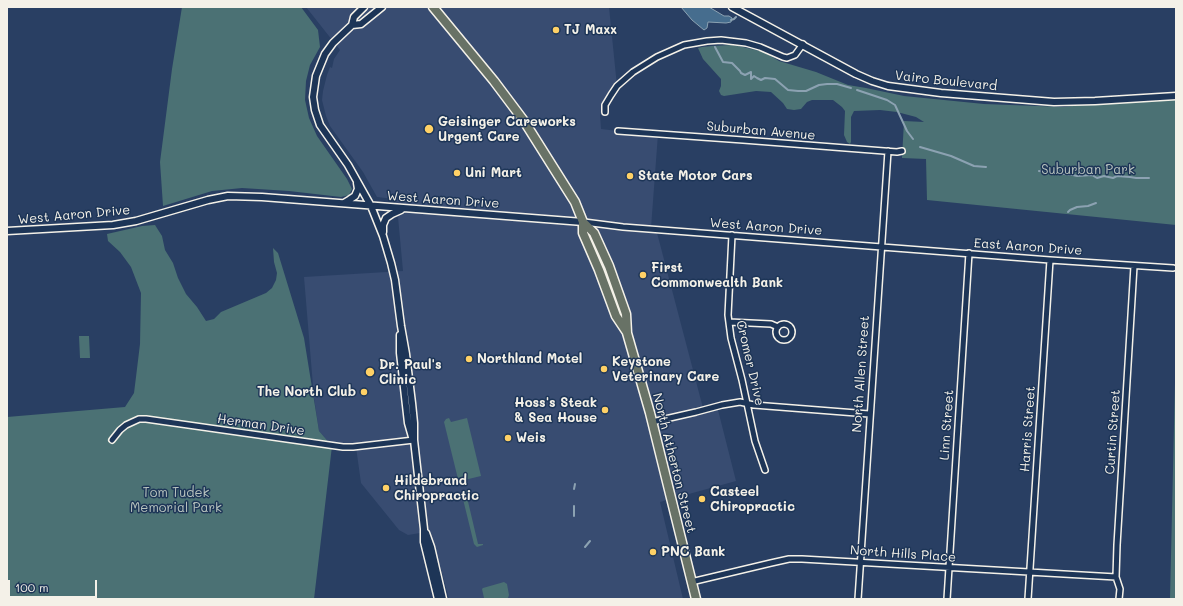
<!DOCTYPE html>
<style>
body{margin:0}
#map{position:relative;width:1183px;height:606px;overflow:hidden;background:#293f63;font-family:Mali,sans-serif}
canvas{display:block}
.frame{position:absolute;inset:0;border:8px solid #f4f1e8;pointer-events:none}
.scale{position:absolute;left:8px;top:580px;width:89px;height:18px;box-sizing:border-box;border:2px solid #f4f1e8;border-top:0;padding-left:5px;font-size:12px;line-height:14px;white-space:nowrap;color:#f4f1e8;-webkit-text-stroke:3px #1d3557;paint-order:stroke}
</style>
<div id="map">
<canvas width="1183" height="606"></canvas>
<div class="frame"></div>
<div class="scale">100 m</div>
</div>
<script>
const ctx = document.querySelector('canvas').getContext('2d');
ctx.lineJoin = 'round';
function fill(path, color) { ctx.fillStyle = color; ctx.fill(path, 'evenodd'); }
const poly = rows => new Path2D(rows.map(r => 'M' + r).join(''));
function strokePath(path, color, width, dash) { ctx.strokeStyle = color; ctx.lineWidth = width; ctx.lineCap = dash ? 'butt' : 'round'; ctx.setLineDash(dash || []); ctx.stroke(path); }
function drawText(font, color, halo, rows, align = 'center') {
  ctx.font = font + ' Mali,sans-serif'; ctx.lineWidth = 3; ctx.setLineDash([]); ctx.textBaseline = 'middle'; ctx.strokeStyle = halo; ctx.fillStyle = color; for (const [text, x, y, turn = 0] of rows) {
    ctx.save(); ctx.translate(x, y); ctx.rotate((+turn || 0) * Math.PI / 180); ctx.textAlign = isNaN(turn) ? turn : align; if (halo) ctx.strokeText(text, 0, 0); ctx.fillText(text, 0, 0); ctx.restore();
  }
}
const built = poly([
 [306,7,609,7,617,86,600,114,601,129,618,131,658,134,651,228,656,229,703,408,717,406,736,481,660,502,683,599,449,599,440,565,428,566,420,533,408,535,399,530,361,483,356,447,332,446,319,431,314,398,304,277,403,271,398,217,394,199,377,197,363,172,330,126,326,116,322,100,323,91,327,75,330,67,332,68,334,59,340,50]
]);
const green = poly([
 [182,7,301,7,318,30,320,47,310,65,306,81,305,100,309,118,317,136,347,179,352,189,349,195,341,197,289,191,242,188,212,191,163,206,160,162,172,69],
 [731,45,743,47,764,52,779,61,816,72,848,85,866,88,904,96,984,104,1064,107,1080,105,1079,101,1176,95,1176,225,927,200,926,159,902,158,904,121,924,122,916,117,897,112,880,110,854,111,851,117,851,142,850,144,847,142,844,135,845,111,842,107,833,100,812,100,807,102,801,109,794,110,787,109,783,103,771,92,756,91,724,96,721,95,719,91,721,86,721,79,703,59,698,48,702,47,712,46],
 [155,225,162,236,165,250,173,263,178,278,186,294,197,307,206,321,214,319,221,312,266,293,272,288,276,280,277,273,274,262,273,248,278,253,304,338,319,431,332,446,314,599,7,599,7,417,125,407,134,393,136,377,140,344,141,293,131,267,120,252,108,241,107,234,142,226],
 [79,336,89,336,90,358,80,358],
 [1176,339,1176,599,1170,599],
 [449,418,451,422,467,418,481,476,460,481,458,479,444,422,446,419],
 [469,490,470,492,466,493,478,544,483,544,483,545,477,547,474,544,462,495,463,491],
 [504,582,507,584,509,595,508,598,503,599,485,599,484,598,482,589,483,588]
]);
const water = poly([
 [681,7,709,7,724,16,729,16,732,18,731,22,726,23,708,22,707,28,704,30,692,20,681,7]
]);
const stream = poly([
 [731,20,734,19,736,17],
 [715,47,723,62,732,63,740,71,741,73,745,75,751,72,751,79,754,76,757,78,761,80,765,78,775,79,788,90,798,91,806,91,819,85,827,84,837,84,851,88],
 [857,90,887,100,895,105,907,131,913,139],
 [920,147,951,156,974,166,986,167],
 [1039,171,1073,175,1077,176,1092,175,1097,178,1104,176,1113,178,1117,176,1130,177,1136,178,1149,178],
 [1068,212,1070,210,1077,207,1088,206,1096,203],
 [574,489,575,484],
 [574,516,574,506],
 [585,547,590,541]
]);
const minor = poly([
 [605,112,605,105,611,95,617,86,633,72,657,57,684,45,707,41,721,40,746,43,760,47,783,57,787,58,795,55,803,44],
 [618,131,743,140,897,152,902,151],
 [584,222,623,227,1050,260,1173,268],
 [732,235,728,315,731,338,742,380,755,441,765,470],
 [729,322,771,324,778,327],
 '776 332a8 8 0 1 1 16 0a8 8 0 1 1-16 0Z',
 [652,422,696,412,722,405,740,402,754,405,869,414],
 [112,440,120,430,126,425,139,419,146,419,343,447,353,447,414,440],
 [691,582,771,563,789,559,802,559,1116,577],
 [858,599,888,151],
 [947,599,969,253],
 [1028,599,1050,260],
 [1119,599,1120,589,1116,577,1117,545,1134,266]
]);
const tertiary = poly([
 [364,7,354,17,352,25,333,43,325,54,316,76,313,97,315,110,320,125,348,165,371,206,383,236,391,263,395,280,401,326,406,354,412,403,414,423,414,440,424,529,424,542,438,599],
 [732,7,856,74,872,81,888,86,941,93,1054,102,1095,101,1176,96],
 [352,25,361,24,382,7],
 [344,203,349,200,355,196,358,189,357,183],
 [7,231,113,225,136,221,208,200,228,196,262,197,583,222],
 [383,232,383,225,386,218,392,214,401,210],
 [400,335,400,353,408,423,412,437],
 [426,533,431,547,443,599]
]);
const primary = poly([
 [433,7,494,81,524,121,575,202,583,222,583,233,599,270,616,316,626,331],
 [583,222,594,233,609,266,626,314,627,333,650,413,696,599]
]);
const markers = [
 [556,30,4,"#ffd166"],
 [429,129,5,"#ffd166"],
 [457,173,4,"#ffd166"],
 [630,176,4,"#ffd166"],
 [643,275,4,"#ffd166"],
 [469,359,4,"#ffd166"],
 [604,369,4,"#ffd166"],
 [370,372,5,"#ffd166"],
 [364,392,4,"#ffd166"],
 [605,410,4,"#ffd166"],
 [508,438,4,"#ffd166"],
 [386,488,4,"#ffd166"],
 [702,499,4,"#ffd166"],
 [653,552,4,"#ffd166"]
];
const poiNames = [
 ["TJ Maxx",564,30],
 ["Geisinger Careworks",438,122],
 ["Urgent Care",438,137],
 ["Uni Mart",465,173],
 ["State Motor Cars",638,176],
 ["First",651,268],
 ["Commonwealth Bank",651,283],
 ["Northland Motel",477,359],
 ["Keystone",612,362],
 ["Veterinary Care",612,377],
 ["Dr. Paul's",379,365],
 ["Clinic",379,380],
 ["The North Club",356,392,"right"],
 ["Hoss's Steak",597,403,"right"],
 ["& Sea House",597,418,"right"],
 ["Weis",516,438],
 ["Hildebrand",394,481],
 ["Chiropractic",394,496],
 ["Casteel",710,492],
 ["Chiropractic",710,507],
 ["PNC Bank",661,552]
];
const streetNames = [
 ["Vairo Boulevard",946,81,6],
 ["Suburban Avenue",761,131,5],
 ["West Aaron Drive",443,200,4],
 ["West Aaron Drive",74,215,-5],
 ["West Aaron Drive",766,227,4],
 ["East Aaron Drive",1028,247,4],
 ["Cromer Drive",750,363,77],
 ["North Allen Street",861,374,-86],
 ["Herman Drive",261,425,8],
 ["Linn Street",947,425,-86],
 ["Harris Street",1028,429,-86],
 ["Curtin Street",1113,432,-86],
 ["North Atherton Street",674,463,76],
 ["North Hills Place",903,554,4]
];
const parkNames = [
 ["Suburban Park",1088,170],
 ["Tom Tudek",176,493],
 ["Memorial Park",176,508]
];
fill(built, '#384c71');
fill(green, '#4b7174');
fill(water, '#466d8e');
strokePath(water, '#8ca2b2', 1);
strokePath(stream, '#8ca2b2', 2);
strokePath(minor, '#f4f1e8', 8);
strokePath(tertiary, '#f4f1e8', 9);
strokePath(primary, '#f4f1e8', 11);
strokePath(minor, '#1d3557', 5);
strokePath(tertiary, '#1d3557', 6);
strokePath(primary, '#687266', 8);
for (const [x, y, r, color] of markers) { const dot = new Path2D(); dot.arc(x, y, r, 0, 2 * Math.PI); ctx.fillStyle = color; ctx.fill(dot); strokePath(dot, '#1d3557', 1.5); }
drawText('bold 13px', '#f4f1e8', '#1d3557', poiNames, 'left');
drawText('13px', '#f4f1e8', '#1d3557', streetNames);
drawText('13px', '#b9c4bf', '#1d3557', parkNames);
</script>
